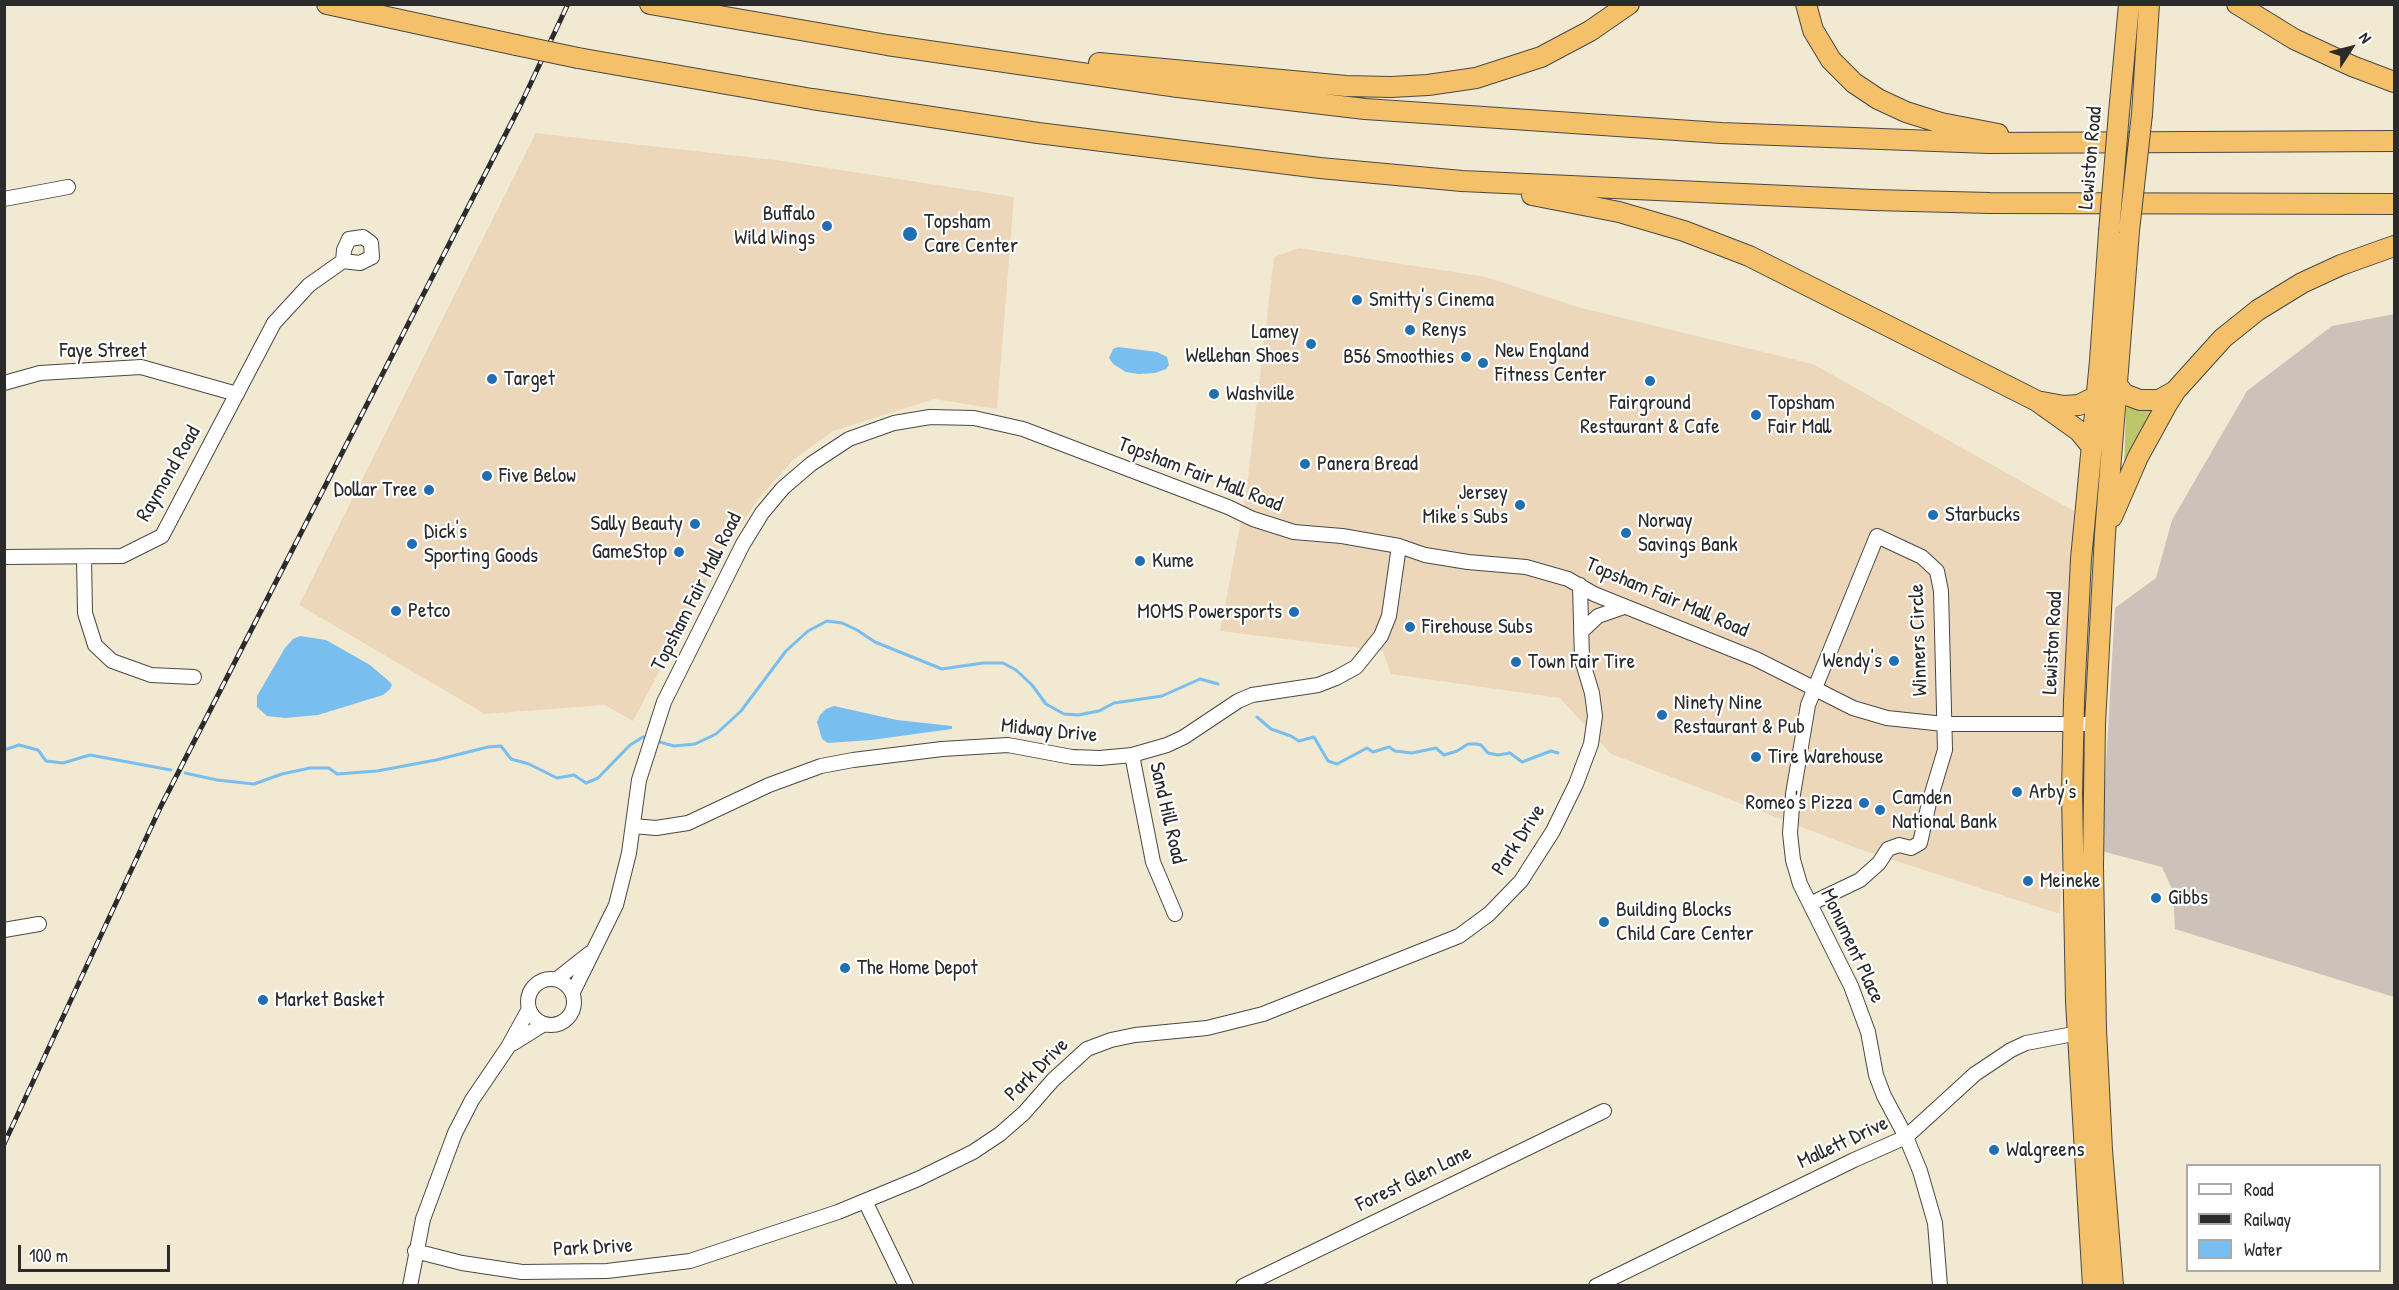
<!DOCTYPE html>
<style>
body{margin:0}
#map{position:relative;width:2399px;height:1290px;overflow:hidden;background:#f2e9d2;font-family:"Patrick Hand",sans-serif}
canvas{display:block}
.frame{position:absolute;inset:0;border:6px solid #2b2b2b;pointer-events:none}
.legend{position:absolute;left:2186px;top:1164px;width:195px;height:108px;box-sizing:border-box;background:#fff;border:2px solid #aaa;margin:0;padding:8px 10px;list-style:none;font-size:18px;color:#2b2b2b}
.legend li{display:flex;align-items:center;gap:12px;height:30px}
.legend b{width:30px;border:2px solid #aaa}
.north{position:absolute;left:2321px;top:18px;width:60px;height:60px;-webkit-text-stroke:4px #fff;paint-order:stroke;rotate:54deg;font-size:16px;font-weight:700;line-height:24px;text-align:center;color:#2b2b2b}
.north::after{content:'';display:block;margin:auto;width:21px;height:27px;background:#2b2b2b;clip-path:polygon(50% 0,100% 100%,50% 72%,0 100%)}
.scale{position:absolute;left:18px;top:1245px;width:152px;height:27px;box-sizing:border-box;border:3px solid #2b2b2b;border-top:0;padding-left:8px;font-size:18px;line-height:21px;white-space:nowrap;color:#2b2b2b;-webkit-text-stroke:4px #fff;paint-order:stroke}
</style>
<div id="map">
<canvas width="2399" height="1290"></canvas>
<div class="frame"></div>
<ul class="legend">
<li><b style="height:8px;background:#fff"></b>Road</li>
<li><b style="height:8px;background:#2b2b2b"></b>Railway</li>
<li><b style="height:16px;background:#78beef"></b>Water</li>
</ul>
<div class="north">N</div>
<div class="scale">100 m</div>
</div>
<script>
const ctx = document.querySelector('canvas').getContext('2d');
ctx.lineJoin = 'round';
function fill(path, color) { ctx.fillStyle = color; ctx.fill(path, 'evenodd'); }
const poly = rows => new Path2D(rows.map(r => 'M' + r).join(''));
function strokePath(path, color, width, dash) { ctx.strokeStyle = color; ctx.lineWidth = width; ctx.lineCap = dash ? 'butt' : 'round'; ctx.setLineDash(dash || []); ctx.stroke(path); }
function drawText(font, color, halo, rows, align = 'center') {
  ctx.font = font + ' "Patrick Hand",sans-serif'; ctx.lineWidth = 4.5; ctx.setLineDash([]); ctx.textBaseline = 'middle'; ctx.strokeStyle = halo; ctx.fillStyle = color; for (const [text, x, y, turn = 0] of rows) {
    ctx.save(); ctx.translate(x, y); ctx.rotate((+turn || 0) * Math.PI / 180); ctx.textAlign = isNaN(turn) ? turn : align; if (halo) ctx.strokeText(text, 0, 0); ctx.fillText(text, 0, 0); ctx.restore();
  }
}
const built = poly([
 [536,133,783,161,1014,197,997,409,934,399,833,431,793,460,759,498,724,549,633,721,605,705,485,714,299,605],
 [1299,248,1486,277,1581,308,1813,364,2074,511,2060,914,1859,849,1611,754,1560,698,1391,674,1383,651,1220,631,1246,495,1274,257]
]);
const industrial = poly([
 [2394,314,2394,997,2175,929,2173,891,2162,867,2101,851,2115,608,2156,578,2172,520,2247,391,2332,326]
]);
const green = poly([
 [2128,406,2158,406,2124,466,2126,408]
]);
const water = poly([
 [1118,347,1157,352,1167,357,1169,365,1166,369,1155,373,1138,374,1126,372,1113,364,1109,358,1113,349],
 [300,636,326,640,370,665,390,682,392,685,390,689,383,695,318,715,285,718,267,716,257,707,257,696,285,648,293,639],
 [834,706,897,720,952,726,952,729,871,740,828,743,822,739,817,722,820,715,826,709]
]);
const stream = poly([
 [1257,717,1271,729,1291,736,1299,741,1314,737,1328,761,1337,764,1367,748,1373,752,1389,747,1395,751,1412,753,1436,748,1444,755,1457,751,1468,744,1477,744,1481,745,1488,753,1498,755,1510,753,1522,762,1551,751,1558,753],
 [656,741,674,746,695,744,716,734,741,711,786,651,808,631,827,621,842,623,857,630,875,642,942,669,983,663,1003,663,1016,670,1032,685,1046,704,1064,714,1078,715,1099,711,1114,703,1162,696,1200,679,1218,684],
 [4,750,19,745,38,750,46,761,63,763,90,755,171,770],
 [185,773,217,780,254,784,282,774,310,768,329,768,337,774,377,771,436,760,488,747,501,746,511,759,529,764,557,778,574,775,586,783,598,778,630,745,643,737,647,738]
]);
const minor = poly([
 [4,199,68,187],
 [4,383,40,373,141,367,237,394],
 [4,557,122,556,162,536,274,323,309,285,343,261,344,250,349,239,363,237,371,243,372,257,360,263,343,261],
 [84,557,85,613,95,645,112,661,151,675,194,677],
 [1581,632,1598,616,1624,607],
 [1132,755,1153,862,1175,914],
 [633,826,656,828,688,823,769,785,821,766,853,760,942,749,1008,745,1072,757,1100,758,1132,755,1167,745,1184,737,1238,701,1252,695,1318,685,1336,678,1356,667,1381,636,1389,616,1399,546],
 [1810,904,1860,880,1879,863,1888,849,1899,845,1911,848,1920,843,1929,803,1945,750,1941,591,1937,571,1922,557,1877,536,1808,705,1793,794,1790,833,1793,860,1800,884,1851,986,1868,1032,1876,1075,1884,1096,1906,1137,1920,1171,1935,1223,1940,1286],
 [4,930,39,924],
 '528 1002a23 23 0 1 1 46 0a23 23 0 1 1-46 0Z',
 [557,979,590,953],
 [573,992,616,905,629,853,639,780,664,702,743,544,762,513,783,488,811,464,849,439,894,423,930,417,974,418,1023,429,1228,507,1253,519,1294,532,1342,536,1399,546,1425,555,1468,562,1526,567,1568,579,1594,594,1756,659,1853,708,1887,718,1944,724,2095,724],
 [512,1044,544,1024],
 [865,1201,906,1286],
 [415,1251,462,1263,522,1272,607,1271,690,1261,838,1212,918,1179,973,1152,1000,1134,1024,1113,1053,1080,1087,1049,1111,1040,1135,1035,1207,1028,1263,1014,1459,936,1489,914,1521,881,1553,831,1576,784,1591,744,1595,716,1592,693,1582,660,1580,585],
 [410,1286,423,1219,455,1133,472,1100,508,1047,529,1009],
 [1243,1286,1604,1111],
 [1596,1286,1854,1160,1906,1137,1975,1074,2011,1050,2026,1043,2084,1032]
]);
const highway = poly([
 [327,4,516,45],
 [650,4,887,45,1178,87,1365,109,1721,133,1988,143,2394,141],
 [1806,4,1813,30,1831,60,1854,83,1878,99,1906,112,1941,123,1998,134],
 [2237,4,2294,39,2352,66,2394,82],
 [578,58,812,99,1038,133,1320,168,1462,181,1873,200,1990,203,2394,204],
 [1099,63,1346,86,1391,87,1428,85,1476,78,1541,57,1590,31,1629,4],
 [2119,113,2129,4],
 [2142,114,2149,4],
 [1532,195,1619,212,1684,231,1749,256,2037,401,2079,431,2092,447],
 [2112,378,2124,394,2140,400,2159,400,2175,391],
 [2042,402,2064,406,2079,405,2105,392],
 [2112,517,2138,457,2166,406,2176,390,2223,338,2258,310,2302,283,2341,265,2394,246],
 [2093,1286,2076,1002,2072,793,2074,700,2081,559,2100,361,2109,232],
 [2113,1286,2102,1150,2096,1029,2093,867,2095,724,2105,534,2129,231]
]);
const rail = poly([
 [4,1144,161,806,521,104,568,4]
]);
const highwayBridge = poly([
 [516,45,578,58],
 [2129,231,2142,114],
 [2109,232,2119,113]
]);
const markers = [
 [827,226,6,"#1f6fb2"],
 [910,234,8,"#1f6fb2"],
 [1357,300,6,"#1f6fb2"],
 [1410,330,6,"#1f6fb2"],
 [1311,344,6,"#1f6fb2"],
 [1466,357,6,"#1f6fb2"],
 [1483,363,6,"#1f6fb2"],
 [492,379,6,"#1f6fb2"],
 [1650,381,6,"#1f6fb2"],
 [1214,394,6,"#1f6fb2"],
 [1756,415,6,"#1f6fb2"],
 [1305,464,6,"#1f6fb2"],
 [487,476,6,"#1f6fb2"],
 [429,490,6,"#1f6fb2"],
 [1520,505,6,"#1f6fb2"],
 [1933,515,6,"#1f6fb2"],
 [695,524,6,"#1f6fb2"],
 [1626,533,6,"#1f6fb2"],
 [412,544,6,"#1f6fb2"],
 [679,552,6,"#1f6fb2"],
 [1140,561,6,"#1f6fb2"],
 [396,611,6,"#1f6fb2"],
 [1294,612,6,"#1f6fb2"],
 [1410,627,6,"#1f6fb2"],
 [1894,661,6,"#1f6fb2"],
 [1516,662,6,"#1f6fb2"],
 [1662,715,6,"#1f6fb2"],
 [1756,757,6,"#1f6fb2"],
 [2017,792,6,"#1f6fb2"],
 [1864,803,6,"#1f6fb2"],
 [1880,810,6,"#1f6fb2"],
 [2028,881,6,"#1f6fb2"],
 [2156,898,6,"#1f6fb2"],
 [1604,922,6,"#1f6fb2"],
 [845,968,6,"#1f6fb2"],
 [263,1000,6,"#1f6fb2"],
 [1994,1150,6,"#1f6fb2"]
];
const streetNames = [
 ["Lewiston Road",2091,158,-85],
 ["Faye Street",103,351],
 ["Raymond Road",169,474,-60],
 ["Topsham Fair Mall Road",1200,475,21],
 ["Topsham Fair Mall Road",697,592,-63],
 ["Topsham Fair Mall Road",1667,598,23],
 ["Winners Circle",1919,640,-92],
 ["Lewiston Road",2053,643,-87],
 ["Midway Drive",1049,731,6],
 ["Sand Hill Road",1167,813,77],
 ["Park Drive",1519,840,-57],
 ["Monument Place",1852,946,65],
 ["Park Drive",1037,1070,-45],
 ["Mallett Drive",1843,1143,-25],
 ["Forest Glen Lane",1414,1179,-26],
 ["Park Drive",593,1248,-3]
];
const poiNames = [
 ["Buffalo",815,214,"right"],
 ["Wild Wings",815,238,"right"],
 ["Topsham",924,222],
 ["Care Center",924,246],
 ["Smitty's Cinema",1369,300],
 ["Renys",1422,330],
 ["Lamey",1299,332,"right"],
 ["Wellehan Shoes",1299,356,"right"],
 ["New England",1495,351],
 ["Fitness Center",1495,375],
 ["B56 Smoothies",1454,357,"right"],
 ["Target",504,379],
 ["Washville",1226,394],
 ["Fairground",1650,403,"center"],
 ["Restaurant & Cafe",1650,427,"center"],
 ["Topsham",1768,403],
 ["Fair Mall",1768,427],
 ["Panera Bread",1317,464],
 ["Five Below",499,476],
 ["Dollar Tree",417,490,"right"],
 ["Jersey",1508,493,"right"],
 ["Mike's Subs",1508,517,"right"],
 ["Starbucks",1945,515],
 ["Norway",1638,521],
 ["Savings Bank",1638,545],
 ["Sally Beauty",683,524,"right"],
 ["Dick's",424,532],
 ["Sporting Goods",424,556],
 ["GameStop",667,552,"right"],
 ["Kume",1152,561],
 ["Petco",408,611],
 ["MOMS Powersports",1282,612,"right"],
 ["Firehouse Subs",1422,627],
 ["Wendy's",1882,661,"right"],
 ["Town Fair Tire",1528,662],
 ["Ninety Nine",1674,703],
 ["Restaurant & Pub",1674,727],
 ["Tire Warehouse",1768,757],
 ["Arby's",2029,792],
 ["Camden",1892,798],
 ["National Bank",1892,822],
 ["Romeo's Pizza",1852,803,"right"],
 ["Meineke",2040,881],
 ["Gibbs",2168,898],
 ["Building Blocks",1616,910],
 ["Child Care Center",1616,934],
 ["The Home Depot",857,968],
 ["Market Basket",275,1000],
 ["Walgreens",2006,1150]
];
fill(built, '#edd7bb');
fill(industrial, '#ccc2b9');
fill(green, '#bbc769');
fill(water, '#78beef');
strokePath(stream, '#78beef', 3);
strokePath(minor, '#494844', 16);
strokePath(highway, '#494844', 22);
strokePath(minor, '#fff', 14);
strokePath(highway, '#f4c16a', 20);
strokePath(rail, '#2b2b2b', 5);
strokePath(rail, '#fff', 3, [9]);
strokePath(highwayBridge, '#494844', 22, []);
strokePath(highwayBridge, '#f4c16a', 20);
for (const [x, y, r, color] of markers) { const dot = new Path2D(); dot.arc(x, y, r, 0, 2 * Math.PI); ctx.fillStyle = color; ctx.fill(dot); strokePath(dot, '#fff', 2); }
drawText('21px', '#2b2b2b', '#fff', streetNames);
drawText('21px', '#2b2b2b', '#fff', poiNames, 'left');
</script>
